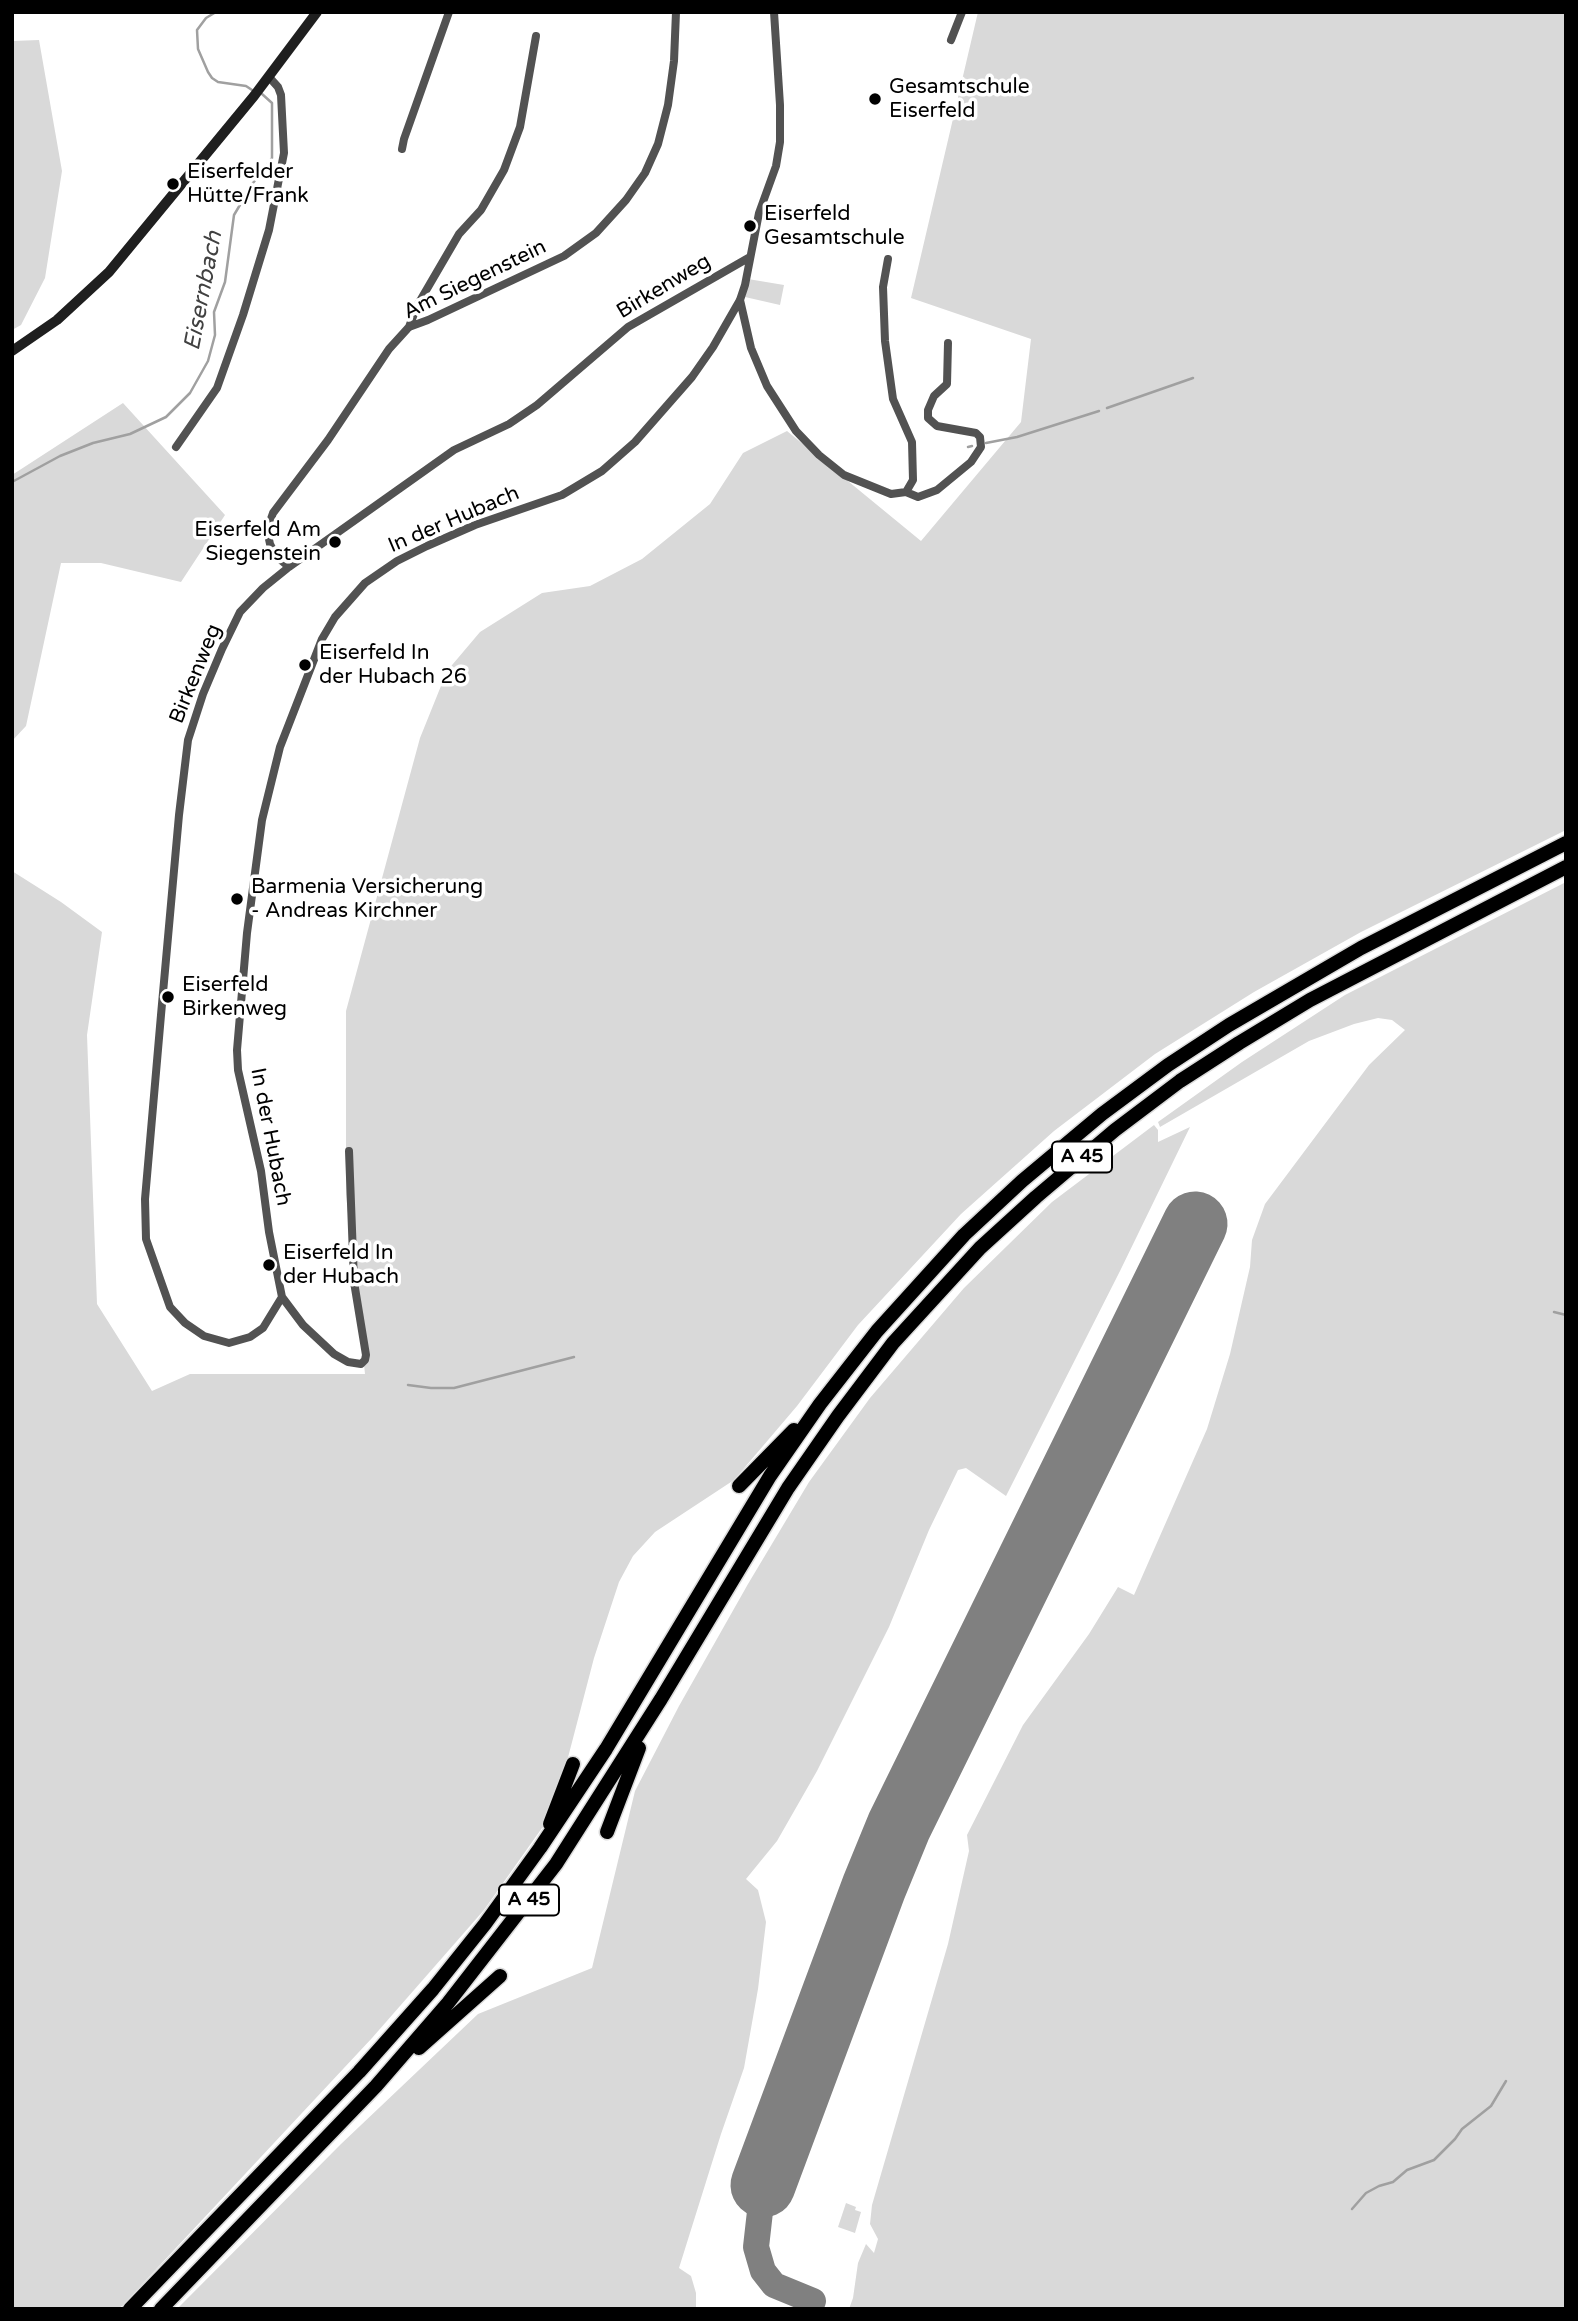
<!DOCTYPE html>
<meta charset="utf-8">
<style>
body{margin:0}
#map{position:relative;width:1578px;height:2321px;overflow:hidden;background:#fff;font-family:"Varela Round",sans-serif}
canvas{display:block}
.frame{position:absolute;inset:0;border:14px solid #000;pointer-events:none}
</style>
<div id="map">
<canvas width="1578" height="2321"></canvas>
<div class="frame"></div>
</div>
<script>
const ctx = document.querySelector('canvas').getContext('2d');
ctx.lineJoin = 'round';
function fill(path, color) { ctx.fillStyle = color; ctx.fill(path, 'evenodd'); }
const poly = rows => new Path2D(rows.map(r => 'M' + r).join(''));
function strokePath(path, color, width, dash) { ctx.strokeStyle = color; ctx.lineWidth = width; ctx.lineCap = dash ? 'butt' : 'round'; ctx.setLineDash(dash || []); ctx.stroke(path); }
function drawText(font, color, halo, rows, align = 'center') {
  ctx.font = font + ' "Varela Round",sans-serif'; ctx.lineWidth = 7; ctx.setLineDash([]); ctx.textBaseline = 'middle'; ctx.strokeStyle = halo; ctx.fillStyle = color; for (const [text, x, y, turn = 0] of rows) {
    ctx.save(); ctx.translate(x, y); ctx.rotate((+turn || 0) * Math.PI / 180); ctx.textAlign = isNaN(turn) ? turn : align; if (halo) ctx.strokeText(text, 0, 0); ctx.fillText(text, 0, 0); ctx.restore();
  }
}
const green = poly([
 [978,12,1566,12,1566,830,1361,932,1254,992,1155,1054,1054,1131,961,1214,858,1325,797,1406,734,1480,655,1532,633,1556,619,1582,594,1658,554,1811,484,1910,372,2038,119,2309,12,2309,12,871,61,902,102,932,87,1035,97,1304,152,1391,190,1374,365,1374,346,1194,346,1011,420,738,447,671,480,632,542,593,590,586,642,559,710,504,743,453,787,431,921,541,1021,422,1031,339,911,298],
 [39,40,62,171,45,278,21,325,12,330,12,41],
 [748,279,784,285,780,305,745,297],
 [123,403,225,515,181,582,101,563,61,563,26,726,12,741,12,475],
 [1566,882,1566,2309,849,2309,853,2298,858,2263,866,2244,874,2253,878,2239,870,2224,872,2205,948,1944,969,1851,967,1835,1023,1725,1089,1634,1118,1587,1134,1595,1207,1429,1230,1354,1250,1267,1252,1240,1265,1204,1369,1065,1405,1030,1392,1020,1378,1018,1354,1024,1309,1041,1160,1127,1158,1122,1242,1062,1345,995],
 [1154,1125,1158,1130,1158,1142,1190,1127,1120,1271,1006,1496,966,1468,958,1470,929,1530,889,1627,817,1771,777,1841,746,1879,758,1890,766,1922,758,1989,744,2068,721,2134,679,2268,691,2276,696,2293,696,2309,177,2309,341,2144,478,2014,592,1968,635,1791,679,1706,748,1584,809,1482,870,1398,964,1288,1052,1202],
 [846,2203,856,2207,855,2210,861,2212,855,2233,838,2227]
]);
const stream = poly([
 [216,12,206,18,197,30,198,49,208,72,212,78,218,82,246,86,252,90],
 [1107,408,1193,378],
 [986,443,1017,437,1099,411],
 [968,447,972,446],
 [12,482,60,456,93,443,130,434,166,417,190,393,208,361,215,335,214,312,225,282,234,215,253,183,272,158,272,103,262,94],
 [1554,1312,1566,1315],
 [408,1385,431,1388,454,1388,574,1357],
 [1352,2209,1366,2193,1379,2186,1393,2182,1407,2170,1434,2160,1455,2139,1462,2129,1491,2106,1506,2081]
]);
const taxiway = poly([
 [763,2185,756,2247,763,2271,774,2285,813,2301]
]);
const runway = poly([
 [763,2185,874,1887,899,1826,1195,1224]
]);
const street = poly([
 [951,40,962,12],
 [402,149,404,139,449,12],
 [888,259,883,287,885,341,893,399,912,442,913,480,906,492],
 [740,300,751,348,767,386,796,431,819,455,844,475,891,494,906,492,918,497,937,490,971,462,981,447,980,437,976,433,937,426,928,418,928,410,934,396,947,384,948,343],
 [409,327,417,306,459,234,481,210,504,170,520,127,536,36],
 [176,447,217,388,243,315,269,230,284,153,281,95,278,87,269,77],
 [289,567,276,556,270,544,267,530,273,513,328,440,389,349,409,327,428,320,564,256,596,233,626,200,645,173,658,144,668,105,674,61,676,12],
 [349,1151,354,1282,366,1355,365,1360,361,1364,348,1362,334,1354,303,1325,282,1297,269,1232,261,1171,238,1070,237,1050,247,933,262,820,280,747,322,639,335,617,365,583,397,561,427,546,475,525,562,495,602,471,635,442,692,377,713,347,740,300,745,285,759,213,776,166,780,142,780,105,774,12],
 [282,1297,263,1328,250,1337,229,1343,204,1336,185,1323,170,1307,146,1239,145,1199,161,1015,179,815,188,740,203,694,222,649,240,612,263,588,289,567,454,450,509,424,537,405,628,327,750,257]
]);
const secondary = poly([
 [12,351,57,320,109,272,254,96,317,12]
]);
const highway = poly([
 [739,1486,794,1430],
 [550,1824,573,1764],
 [607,1832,639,1748],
 [419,2048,500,1976],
 [130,2309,359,2072,433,1989,485,1924,540,1848,606,1749,770,1476,820,1404,877,1331,964,1235,1022,1181,1102,1114,1168,1065,1229,1025,1361,948,1566,843],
 [161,2309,376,2086,448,2003,556,1864,661,1699,788,1488,838,1416,893,1343,980,1248,1036,1197,1115,1130,1180,1081,1239,1043,1310,1000,1566,867]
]);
const markers = [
 [875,99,7,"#000"],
 [173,184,7,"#000"],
 [750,226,7,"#000"],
 [335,542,7,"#000"],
 [305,665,7,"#000"],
 [237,899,7,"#000"],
 [168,997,7,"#000"],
 [269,1265,7,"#000"]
];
const shields = [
 [1082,1157,60],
 [529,1900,60]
];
const shieldNames = [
 ["A 45",1082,1157],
 ["A 45",529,1900]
];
const poiNames = [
 ["Gesamtschule",889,87],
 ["Eiserfeld",889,111],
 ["Eiserfelder",187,172],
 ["Hütte/Frank",187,196],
 ["Eiserfeld",764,214],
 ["Gesamtschule",764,238],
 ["Eiserfeld Am",321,530,"right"],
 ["Siegenstein",321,554,"right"],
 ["Eiserfeld In",319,653],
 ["der Hubach 26",319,677],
 ["Barmenia Versicherung",251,887],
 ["- Andreas Kirchner",251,911],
 ["Eiserfeld",182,985],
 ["Birkenweg",182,1009],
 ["Eiserfeld In",283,1253],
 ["der Hubach",283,1277]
];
const streetNames = [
 ["Am Siegenstein",475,280,-26],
 ["Birkenweg",664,287,-31],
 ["In der Hubach",454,520,-23],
 ["Birkenweg",196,674,-68],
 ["In der Hubach",270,1137,79]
];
const waterNames = [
 ["Eisernbach",204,291,-79]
];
fill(green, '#d9d9d9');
strokePath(stream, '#a0a0a0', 2.5);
strokePath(taxiway, '#808080', 26);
strokePath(runway, '#808080', 65);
strokePath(highway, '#dbdbdb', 17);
strokePath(street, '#525252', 8);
strokePath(secondary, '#1f1f1f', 10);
strokePath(highway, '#000', 14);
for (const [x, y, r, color] of markers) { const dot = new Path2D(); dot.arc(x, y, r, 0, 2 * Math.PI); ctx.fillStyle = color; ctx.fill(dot); strokePath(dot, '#fff', 2.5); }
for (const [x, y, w] of shields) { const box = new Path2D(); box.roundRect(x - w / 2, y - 15.5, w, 31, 5); ctx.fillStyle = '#fff'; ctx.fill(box); strokePath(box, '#000', 2); }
drawText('bold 19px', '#000', null, shieldNames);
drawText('21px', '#000', '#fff', poiNames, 'left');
drawText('21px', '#000', '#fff', streetNames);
drawText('italic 23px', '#414141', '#fff', waterNames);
</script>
